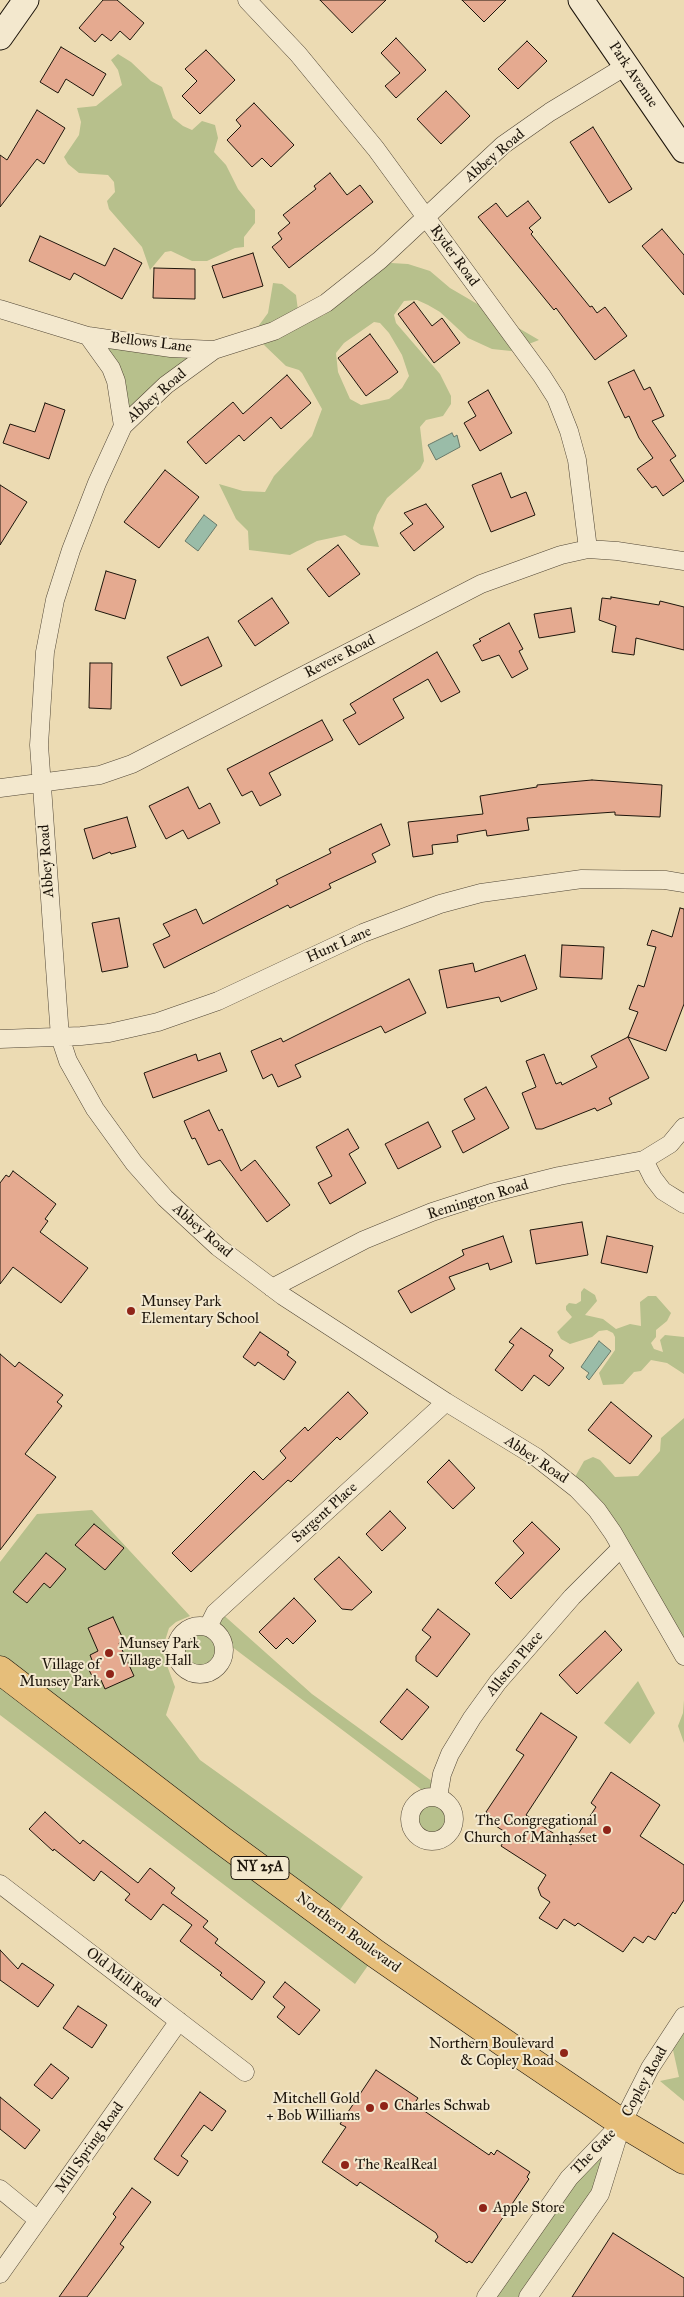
<!DOCTYPE html>
<style>
body{margin:0}
canvas{display:block;background:#ecdbb3}
</style>
<canvas width="684" height="2297"></canvas>
<script>
const ctx = document.querySelector('canvas').getContext('2d');
ctx.lineJoin = 'round';
function fill(path, color) { ctx.fillStyle = color; ctx.fill(path, 'evenodd'); }
const poly = rows => new Path2D(rows.map(r => 'M' + r).join(''));
function strokePath(path, color, width, dash) { ctx.strokeStyle = color; ctx.lineWidth = width; ctx.lineCap = dash ? 'butt' : 'round'; ctx.setLineDash(dash || []); ctx.stroke(path); }
function drawText(font, color, halo, rows, align = 'center') {
  ctx.font = font + ' "IM FELL Great Primer",serif'; ctx.lineWidth = 4; ctx.setLineDash([]); ctx.textBaseline = 'middle'; ctx.strokeStyle = halo; ctx.fillStyle = color; for (const [text, x, y, turn = 0] of rows) {
    ctx.save(); ctx.translate(x, y); ctx.rotate((+turn || 0) * Math.PI / 180); ctx.textAlign = isNaN(turn) ? turn : align; if (halo) ctx.strokeText(text, 0, 0); ctx.fillText(text, 0, 0); ctx.restore();
  }
}
const green = poly([
 [118,54,131,62,151,81,162,87,173,118,183,126,192,130,202,121,215,125,218,138,214,152,226,165,238,189,255,210,255,223,244,237,244,247,235,248,207,261,192,261,171,251,165,252,150,270,142,247,109,209,107,201,115,192,114,182,108,175,79,173,68,164,64,157,79,135,81,122,77,108,96,106,122,85,118,70,111,60],
 [391,263,408,264,430,271,450,288,539,340,511,351,492,349,468,338,440,312,428,305,417,300,404,301,394,315,396,323,440,374,451,396,451,404,443,416,426,420,420,427,424,461,420,469,387,498,377,515,373,528,379,547,361,545,345,535,317,541,290,555,249,550,248,531,236,519,219,484,243,491,265,492,274,476,312,436,322,409,302,373,299,370,286,366,263,344,257,328,268,313,273,283,282,284,296,295,300,326,324,315,354,293,377,269],
 [374,322,380,323,389,333,402,355,409,376,402,388,389,399,361,405,350,399,338,372,336,353,344,343],
 [88,336,214,350,123,426,116,381],
 [584,1288,595,1295,597,1301,585,1315,603,1319,616,1329,630,1324,641,1326,640,1302,648,1296,656,1296,671,1313,667,1321,656,1330,656,1337,651,1343,654,1349,663,1352,660,1340,665,1335,684,1337,684,1374,667,1363,651,1360,641,1371,634,1372,623,1384,603,1385,599,1373,615,1350,615,1337,613,1333,607,1330,599,1331,592,1337,570,1344,561,1339,557,1332,572,1317,566,1310,566,1306,569,1303,576,1304,581,1301,581,1292],
 [684,1418,684,1656,575,1477,584,1461,593,1457,600,1460,615,1477,638,1476,660,1451,661,1438],
 [92,1510,190,1616,176,1622,169,1628,164,1644,165,1660,175,1687,166,1715,200,1760,363,1877,332,1921,376,1954,355,1984,0,1715,0,1562,37,1514],
 [219,1611,312,1694,440,1787,444,1801,453,1813,452,1828,448,1834,436,1841,424,1839,418,1836,411,1825,411,1811,419,1801,430,1796,223,1640,224,1655,216,1669,209,1673,196,1674,182,1666,176,1651,181,1636,194,1627,202,1626],
 [638,1681,655,1713,630,1744,604,1723],
 [684,1700,684,1743,678,1726,683,1713],
 [684,2024,684,2101,660,2081,679,2077,673,2050,675,2040],
 [622,2123,600,2194,528,2297,486,2297]
]);
const water = poly([
 [452,433,454,437,457,435,460,447,436,460,428,445,452,433],
 [204,515,217,525,198,551,185,541,204,515],
 [599,1341,611,1351,589,1380,586,1377,589,1373,581,1367,599,1341]
]);
const building = poly([
 [103,0,117,0,144,23,130,40,120,31,111,41,102,34,95,42,79,28,103,0],
 [320,0,386,0,352,33,320,0],
 [462,0,506,0,484,22,462,0],
 [396,38,426,70,396,98,385,86,400,73,381,53,396,38],
 [527,41,547,61,518,89,498,69,527,41],
 [61,47,106,74,93,96,66,79,58,93,40,82,61,47],
 [206,50,235,80,200,114,182,96,197,81,185,69,206,50],
 [446,91,470,116,441,144,417,119,446,91],
 [254,103,294,145,271,167,262,158,252,167,227,140,241,126,236,120,254,103],
 [37,110,65,128,44,164,37,159,0,207,0,155,7,160,37,110],
 [593,127,632,189,609,203,570,142,593,127],
 [330,173,347,195,360,185,373,202,289,268,272,247,282,239,278,233,290,223,283,215,316,189,314,186,330,173],
 [528,201,541,218,529,228,533,232,531,234,590,307,592,306,597,313,605,307,627,336,595,360,556,308,554,310,478,217,496,203,507,217,528,201],
 [662,229,684,255,684,295,642,246,662,229],
 [40,236,105,266,114,248,142,263,122,299,74,273,70,280,29,261,40,236],
 [253,253,263,286,223,298,212,266,253,253],
 [154,268,195,269,195,299,153,298,154,268],
 [414,302,432,326,442,318,460,343,434,363,398,314,414,302],
 [370,334,398,372,366,396,338,358,370,334],
 [634,370,644,390,650,387,664,416,652,421,676,456,670,460,684,481,663,496,656,486,652,488,637,469,653,458,639,438,629,416,625,418,608,382,634,370],
 [287,375,311,403,281,429,271,417,244,441,239,435,206,464,187,442,233,402,243,414,287,375],
 [488,390,512,433,480,451,464,423,476,416,468,402,488,390],
 [45,403,65,410,49,459,3,443,10,424,35,432,45,403],
 [165,470,199,497,159,548,124,522,165,470],
 [501,473,511,498,526,492,535,515,491,532,472,485,501,473],
 [0,485,27,502,0,545,0,485],
 [426,504,444,527,414,551,400,533,413,524,404,513,426,504],
 [338,545,360,574,329,597,307,569,338,545],
 [106,571,136,580,125,619,95,610,106,571],
 [611,597,659,605,660,601,684,607,684,650,636,638,634,655,612,652,616,626,599,620,602,598,611,599,611,597],
 [272,598,289,623,255,646,238,621,272,598],
 [571,608,575,632,539,638,534,614,571,608],
 [509,623,523,649,519,651,528,669,512,678,499,655,482,661,473,645,481,641,479,639,509,623],
 [208,637,222,666,181,686,167,657,208,637],
 [437,652,460,692,441,702,428,679,393,699,404,718,359,745,343,720,356,713,350,704,437,652],
 [90,663,112,663,111,709,89,708,90,663],
 [322,720,333,740,269,773,281,795,260,806,252,791,242,796,227,769,322,720],
 [592,780,662,785,660,817,615,815,615,812,527,818,529,830,487,836,486,830,457,835,458,842,432,845,433,854,413,857,408,822,483,814,480,796,537,787,537,785,592,780],
 [188,787,199,809,210,803,220,823,188,839,183,830,166,839,149,806,188,787],
 [127,817,136,847,111,854,110,852,93,859,84,829,127,817],
 [381,824,390,845,372,854,376,862,329,884,331,888,290,908,288,905,164,968,153,944,170,936,163,924,196,909,203,924,278,884,276,880,331,853,329,849,381,824],
 [680,908,684,909,684,1004,666,1051,628,1037,638,1012,629,1009,638,985,644,987,656,947,647,945,652,930,672,937,680,908],
 [119,918,128,967,102,972,92,923,119,918],
 [562,945,604,947,602,979,560,977,562,945],
 [525,955,537,989,501,1002,499,997,447,1008,439,970,473,963,475,972,525,955],
 [409,979,426,1013,385,1033,381,1026,295,1065,301,1077,278,1087,272,1074,263,1079,251,1051,281,1038,283,1042,409,979],
 [628,1037,649,1078,609,1098,612,1104,597,1111,595,1108,542,1129,536,1129,522,1093,536,1087,526,1061,544,1054,556,1084,561,1082,562,1085,597,1067,591,1056,628,1037],
 [220,1053,227,1071,153,1098,144,1073,196,1054,198,1061,220,1053],
 [486,1087,509,1128,463,1153,452,1131,475,1119,464,1099,486,1087],
 [209,1110,219,1131,222,1129,241,1171,255,1160,290,1205,267,1222,220,1160,208,1165,195,1138,192,1139,184,1121,209,1110],
 [428,1122,441,1147,398,1169,385,1144,428,1122],
 [348,1129,359,1148,349,1154,366,1183,330,1204,318,1183,332,1176,316,1147,348,1129],
 [13,1171,56,1204,45,1219,48,1221,40,1232,88,1268,61,1303,13,1267,0,1284,0,1183,6,1175,9,1177,13,1171],
 [582,1222,588,1255,536,1264,530,1230,582,1222],
 [503,1236,512,1262,490,1270,488,1263,449,1277,455,1289,411,1313,398,1291,464,1255,462,1250,503,1236],
 [607,1236,653,1246,647,1273,601,1263,607,1236],
 [521,1328,553,1350,549,1356,564,1368,549,1386,534,1375,522,1391,495,1370,514,1345,509,1342,521,1328],
 [260,1332,289,1352,287,1355,296,1362,284,1380,258,1362,255,1366,243,1357,260,1332],
 [0,1354,15,1367,19,1362,63,1395,57,1402,62,1406,25,1454,56,1477,0,1550,0,1354],
 [348,1392,368,1413,340,1440,337,1437,291,1482,288,1480,191,1572,172,1553,254,1471,263,1480,286,1458,280,1451,305,1427,308,1431,348,1392],
 [611,1402,652,1436,630,1464,588,1430,611,1402],
 [449,1460,475,1488,453,1509,427,1482,449,1460],
 [390,1511,406,1528,382,1551,366,1534,390,1511],
 [532,1522,560,1549,511,1599,495,1583,524,1553,513,1541,532,1522],
 [94,1524,124,1548,105,1570,75,1545,94,1524],
 [46,1553,66,1569,50,1588,44,1583,27,1603,13,1592,46,1553],
 [339,1557,372,1592,352,1610,342,1609,314,1579,339,1557],
 [294,1598,316,1621,293,1644,287,1638,276,1649,259,1632,294,1598],
 [438,1609,470,1634,437,1677,416,1661,416,1656,431,1637,422,1630,438,1609],
 [113,1617,124,1641,119,1643,134,1676,105,1689,101,1680,95,1682,88,1668,94,1665,90,1655,98,1651,88,1628,113,1617],
 [605,1631,622,1650,577,1694,559,1675,605,1631],
 [407,1689,429,1707,402,1740,380,1722,407,1689],
 [541,1713,577,1737,526,1815,571,1845,596,1807,591,1803,611,1772,660,1805,640,1836,684,1865,684,1900,675,1914,673,1912,655,1940,648,1936,643,1943,634,1937,623,1952,578,1923,575,1926,564,1919,557,1929,539,1918,550,1902,541,1896,538,1888,546,1875,501,1846,508,1834,487,1820,490,1815,486,1812,524,1755,516,1750,541,1713],
 [45,1812,80,1844,83,1840,138,1883,150,1868,175,1888,171,1893,208,1921,203,1927,218,1939,215,1943,265,1982,252,2000,220,1975,222,1973,180,1941,192,1925,163,1904,151,1920,125,1900,130,1894,101,1871,94,1881,54,1849,53,1851,29,1829,45,1812],
 [0,1950,18,1969,22,1963,54,1985,38,2007,0,1980,0,1950],
 [285,1982,320,2010,299,2035,277,2017,285,2007,273,1997,285,1982],
 [78,2006,107,2025,92,2048,63,2028,78,2006],
 [51,2064,69,2078,52,2099,34,2085,51,2064],
 [376,2070,418,2098,414,2104,489,2155,491,2152,494,2155,497,2150,530,2172,527,2177,529,2179,472,2263,469,2261,467,2263,435,2241,438,2237,436,2233,360,2182,357,2186,322,2162,346,2127,340,2124,376,2070],
 [200,2092,226,2111,212,2131,204,2125,181,2156,188,2161,178,2176,154,2159,200,2092],
 [0,2097,40,2130,25,2149,0,2129,0,2097],
 [132,2188,151,2202,120,2244,124,2247,87,2297,59,2297,116,2217,113,2214,132,2188],
 [613,2233,684,2278,684,2297,572,2297,613,2233]
]);
const street = poly([
 [247,0,298,54,376,149,542,376,556,398,569,431,577,460,588,549],
 [626,66,550,112,503,145,380,260,326,303,274,331,214,350,166,385,123,426,97,483,71,550,55,600,45,652,39,745,60,1037,68,1061,95,1109,134,1163,165,1198,218,1247,283,1296,446,1402,536,1457,577,1489,597,1510,613,1533,684,1656],
 [0,309,88,336,171,348,214,350],
 [88,336,111,368,116,381,123,426],
 [0,788,100,775,132,764,481,584,561,555,588,549,617,551,684,561],
 [0,1039,81,1036,109,1033,158,1022,218,1001,363,933,440,904,481,893,582,879,665,880,684,883],
 [644,1160,653,1178,663,1191,684,1204],
 [272,1288,364,1240,432,1212,491,1193,559,1176,644,1160,670,1144,684,1127],
 '176 1650a24 24 0 1 1 48 0a24 24 0 1 1-48 0Z',
 [210,1628,211,1621,215,1613,446,1402],
 [438,1797,442,1774,450,1754,472,1718,498,1682,572,1597,621,1548],
 '410 1819a22 22 0 1 1 44 0a22 22 0 1 1-44 0Z',
 [0,1884,245,2072],
 [0,2189,38,2220],
 [0,2274,179,2021],
 [486,2297,569,2178,618,2127],
 [528,2297,600,2194,622,2123,650,2068,684,2016]
]);
const secondary = poly([
 [581,0,684,150],
 [0,37,26,0]
]);
const primary = poly([
 [0,1670,220,1839,376,1954,526,2058,622,2123,684,2160]
]);
const markers = [
 [131,1311,5,"#8f2418"],
 [109,1653,5,"#8f2418"],
 [110,1674,5,"#8f2418"],
 [607,1830,5,"#8f2418"],
 [564,2053,5,"#8f2418"],
 [384,2106,5,"#8f2418"],
 [370,2108,5,"#8f2418"],
 [345,2165,5,"#8f2418"],
 [483,2208,5,"#8f2418"]
];
const shields = [
 [260,1868,58]
];
const shieldNames = [
 ["NY 25A",260,1868]
];
const streetNames = [
 ["Park Avenue",633,75,56],
 ["Abbey Road",495,156,-40],
 ["Ryder Road",454,256,54],
 ["Bellows Lane",151,343,7],
 ["Abbey Road",157,396,-41],
 ["Revere Road",340,657,-27],
 ["Abbey Road",47,861,-94],
 ["Hunt Lane",339,945,-24],
 ["Remington Road",478,1200,-17],
 ["Abbey Road",202,1231,41],
 ["Abbey Road",536,1460,34],
 ["Sargent Place",325,1513,-42],
 ["Allston Place",515,1664,-50],
 ["Northern Boulevard",348,1933,36],
 ["Old Mill Road",123,1978,37],
 ["Copley Road",645,2082,-61],
 ["Mill Spring Road",90,2148,-55],
 ["The Gate",594,2152,-46]
];
const poiNames = [
 ["Munsey Park",141,1302],
 ["Elementary School",141,1319],
 ["Munsey Park",119,1644],
 ["Village Hall",119,1661],
 ["Village of",100,1665,"right"],
 ["Munsey Park",100,1682,"right"],
 ["The Congregational",597,1821,"right"],
 ["Church of Manhasset",597,1838,"right"],
 ["Northern Boulevard",554,2044,"right"],
 ["& Copley Road",554,2061,"right"],
 ["Mitchell Gold",360,2099,"right"],
 ["+ Bob Williams",360,2116,"right"],
 ["Charles Schwab",394,2106],
 ["The RealReal",355,2165],
 ["Apple Store",493,2208]
];
fill(green, '#b7c08c');
fill(water, '#9abca8');
strokePath(water, '#687969', 1);
fill(building, '#e5aa90');
strokePath(building, '#1d150b', 1);
strokePath(street, '#514635', 19);
strokePath(secondary, '#1d150b', 27);
strokePath(primary, '#1d150b', 29);
strokePath(street, '#f3e8ce', 18);
strokePath(secondary, '#f3e8ce', 25);
strokePath(primary, '#e6be7a', 28);
for (const [x, y, r, color] of markers) { const dot = new Path2D(); dot.arc(x, y, r, 0, 2 * Math.PI); ctx.fillStyle = color; ctx.fill(dot); strokePath(dot, '#f3e8ce', 2); }
for (const [x, y, w] of shields) { const box = new Path2D(); box.roundRect(x - w / 2, y - 11.5, w, 23, 4); ctx.fillStyle = '#f3e8ce'; ctx.fill(box); strokePath(box, '#1d150b', 1); }
drawText('bold 14px', '#1d150b', null, shieldNames);
drawText('15px', '#1d150b', '#f3e8ce', streetNames);
drawText('15px', '#1d150b', '#f3e8ce', poiNames, 'left');
</script>
